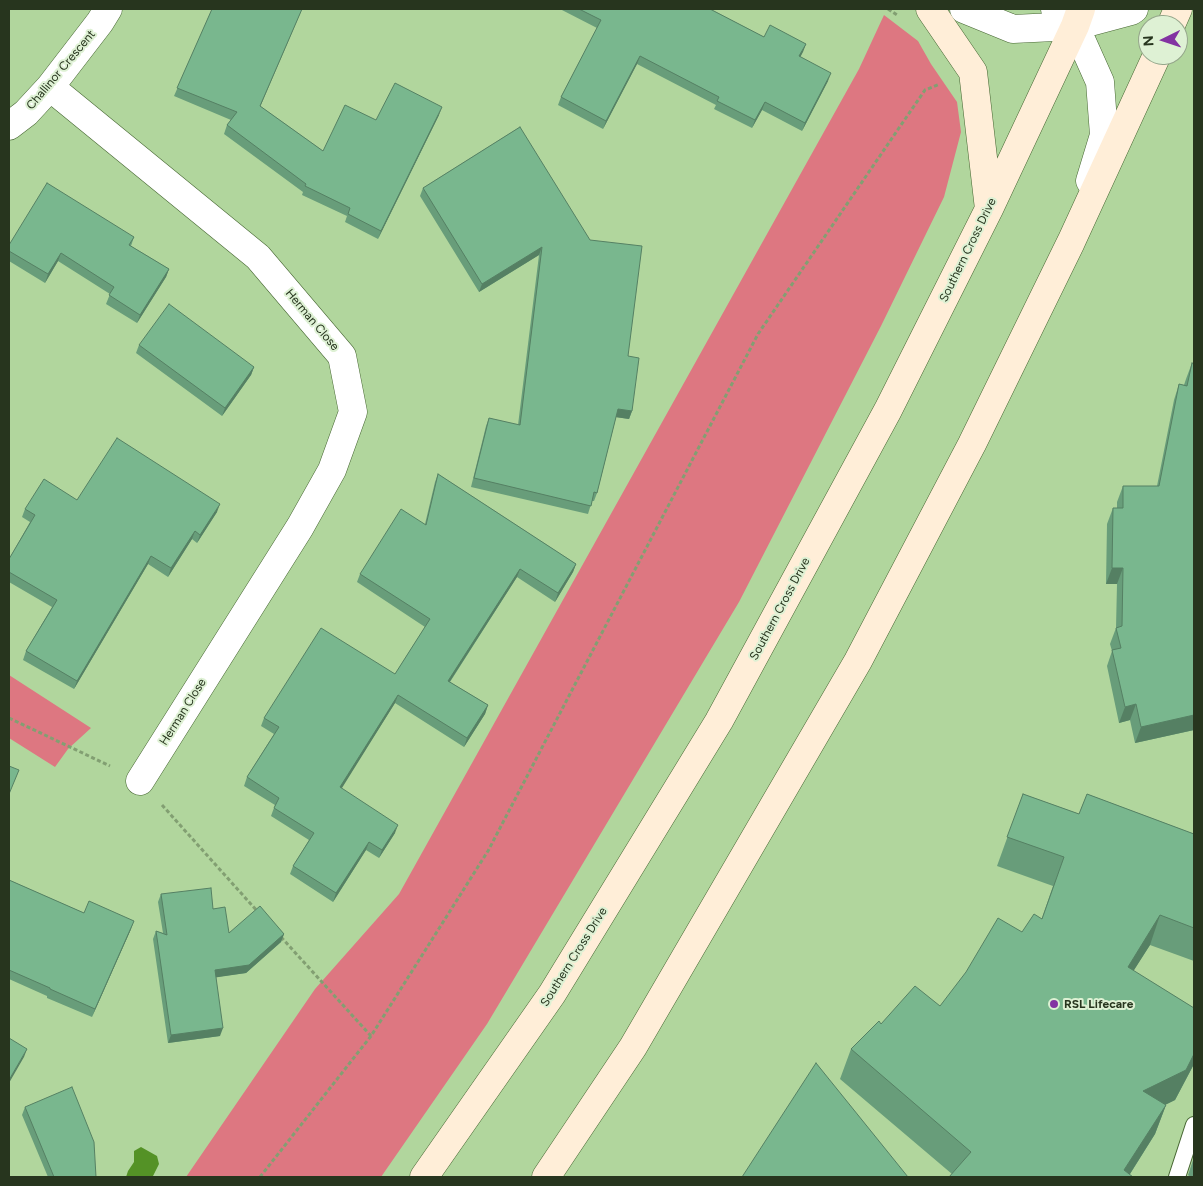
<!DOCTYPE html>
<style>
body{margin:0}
#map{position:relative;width:1203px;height:1186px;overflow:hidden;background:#b1d69d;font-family:Figtree,sans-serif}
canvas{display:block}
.frame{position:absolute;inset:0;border:10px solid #27351e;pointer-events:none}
.north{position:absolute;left:1138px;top:15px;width:50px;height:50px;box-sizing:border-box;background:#def1d4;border:1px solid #95a68b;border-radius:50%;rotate:266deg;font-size:14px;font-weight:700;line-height:20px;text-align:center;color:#27351e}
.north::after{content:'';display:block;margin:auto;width:18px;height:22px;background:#8333a2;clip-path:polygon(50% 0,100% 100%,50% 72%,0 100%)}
</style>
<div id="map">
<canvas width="1203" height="1186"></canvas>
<div class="frame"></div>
<div class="north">N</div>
</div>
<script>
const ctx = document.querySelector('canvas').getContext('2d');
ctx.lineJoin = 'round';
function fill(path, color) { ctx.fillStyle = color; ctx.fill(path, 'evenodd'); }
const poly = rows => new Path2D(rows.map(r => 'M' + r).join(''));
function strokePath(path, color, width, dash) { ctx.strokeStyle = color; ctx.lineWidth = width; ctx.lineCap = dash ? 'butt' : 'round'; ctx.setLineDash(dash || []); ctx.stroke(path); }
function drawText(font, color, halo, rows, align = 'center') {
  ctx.font = font + ' Figtree,sans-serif'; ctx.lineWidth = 4; ctx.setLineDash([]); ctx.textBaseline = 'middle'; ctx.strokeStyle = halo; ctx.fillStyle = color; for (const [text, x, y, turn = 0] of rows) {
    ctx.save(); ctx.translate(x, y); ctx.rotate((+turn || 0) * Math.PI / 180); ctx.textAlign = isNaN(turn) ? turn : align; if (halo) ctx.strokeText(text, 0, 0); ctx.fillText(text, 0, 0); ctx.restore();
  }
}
const green = poly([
 [884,15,918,41,931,64,957,102,961,132,944,197,881,326,739,602,487,1024,381,1177,186,1177,315,989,399,894,859,69],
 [9,675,91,728,68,749,55,767,9,738]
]);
const water = poly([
 [141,1147,157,1156,159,1164,153,1176,153,1177,126,1177,128,1171,134,1162,134,1151]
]);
const path = poly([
 [888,9,897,15],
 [9,718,110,766],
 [162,805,258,912],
 [281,937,371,1036],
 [260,1177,371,1036,488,851,758,334,925,90,940,84]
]);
const service = poly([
 [1177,1177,1194,1125]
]);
const minor = poly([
 [50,87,258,257,342,356,353,412,332,470,300,527,140,781],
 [9,126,26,113,50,87,100,22,108,9]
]);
const tertiary = poly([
 [964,9,1013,29,1075,26,1131,11,1134,9],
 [1055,9,1075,26,1100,82,1104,135,1090,181]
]);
const secondary = poly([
 [930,9,973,72,989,209],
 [1171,25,1178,9],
 [424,1177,552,994,719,721,888,410,989,209,1075,26,1081,9],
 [546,1177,633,1047,858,661,972,444,1071,242,1157,55]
]);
const wall = poly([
 [212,9,302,9,260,106,323,151,376,120,439,115,378,239,345,222,347,216,302,195,303,192,224,134,227,125,231,120,174,96],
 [560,9,710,9,764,37,806,44,800,57,828,81,802,131,762,110,752,128,714,109,716,105,637,64,603,129,558,105,561,97,597,28],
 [520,127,628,356,632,411,629,419,616,417,597,493,594,501,592,501,588,514,471,487,486,426,489,418,518,425,539,255,479,292,420,196,423,188],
 [134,237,131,246,169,269,166,277,137,323,106,304,110,294,58,261,45,283,9,261,9,245],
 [139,345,254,367,251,375,222,416,136,353],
 [1192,363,1194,730,1135,743,1130,720,1119,723,1107,666,1112,651,1110,644,1116,628,1117,584,1106,584,1107,524,1113,508,1117,508,1117,502,1123,486,1157,486,1174,400,1179,384,1184,385,1186,379],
 [438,474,576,564,573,572,555,602,517,577,450,682,488,705,485,714,464,747,395,703,341,788,395,833,379,858,366,850,333,902,290,874,293,866,309,840,271,816,275,805,244,786,247,777,274,734,261,726,264,718,395,674,425,627,357,582,360,574,425,524,435,482],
 [77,500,217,512,197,543,192,539,168,577,148,564,74,689,23,660,26,651,52,607,9,582,9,559,30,522,22,517,25,509],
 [1023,794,1079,814,1087,794,1194,834,1194,961,1150,945,1133,971,1194,1008,1194,1064,1175,1100,1165,1105,1166,1105,1155,1134,1130,1174,952,1174,840,1079,851,1049,881,1024,940,1006,1022,932,1042,918,1053,886,997,866],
 [9,880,84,913,131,929,92,1017,47,998,47,996,9,979],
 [161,894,213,909,229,933,284,934,281,942,246,973,216,977,220,1036,168,1043,153,939,156,931,163,933,158,902],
 [25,1107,96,1177,48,1177,22,1115],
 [1194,1157,1194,1177,1190,1177,1188,1175]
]);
const shadedWall = poly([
 [302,9,257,114,260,106],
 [806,44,803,52,796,65,799,56],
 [640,56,637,64,603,129,606,121],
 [831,73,828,81,802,131,805,123],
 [765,102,762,110,752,128,755,120],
 [442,107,439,115,378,239,381,231],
 [542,247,539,255,479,292,482,284],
 [61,253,58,261,45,283,48,274],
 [169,269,166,277,137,323,140,315],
 [254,367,251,375,222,416,225,408],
 [618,409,632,411,629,419,615,417],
 [220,504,217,512,197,543,200,535],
 [195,531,192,539,168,577,171,568],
 [151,556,148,564,74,689,77,681],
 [576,564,573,572,555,602,558,593],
 [1112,568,1123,568,1117,584,1106,584],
 [520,569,517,577,445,689,448,681],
 [398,695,395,703,337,796,340,787],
 [1136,704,1130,720,1119,723,1125,707],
 [488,705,485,714,464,747,467,738],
 [1194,715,1194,730,1135,743,1141,727],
 [398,825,395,833,379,858,382,850],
 [369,842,366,850,333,902,336,893],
 [1160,915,1150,945,1117,997,1128,967],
 [134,921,131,929,92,1017,95,1009],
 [284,934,281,942,246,973,212,978,215,970],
 [223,1028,220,1036,168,1043,171,1035],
 [27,1049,24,1057,9,1083,9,1080],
 [1194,1054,1194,1064,1175,1100,1132,1121,1143,1091],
 [1166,1105,1155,1134,1128,1177,1124,1170]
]);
const building = poly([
 [212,9,302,9,260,106,323,151,345,105,376,120,395,83,442,107,381,231,348,214,350,208,305,186,306,184,227,125,237,112,177,88,212,9],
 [579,9,710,9,764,37,770,25,806,44,799,56,831,73,805,123,765,102,755,120,717,101,719,97,640,56,606,121,561,97,601,20,579,9],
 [520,127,590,240,642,246,628,356,639,358,632,411,618,409,597,493,594,492,591,506,474,478,489,418,520,425,542,247,482,284,423,188,520,127],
 [47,183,134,237,129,245,169,269,140,315,109,295,114,287,61,253,48,274,9,251,9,245,47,183],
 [169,304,254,367,225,408,139,345,169,304],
 [1192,363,1194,364,1194,715,1141,727,1136,704,1125,707,1112,650,1121,648,1116,628,1122,626,1123,568,1112,568,1113,508,1123,508,1123,486,1159,486,1179,384,1187,386,1192,363],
 [117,438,220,504,200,535,195,531,171,568,151,556,77,681,26,651,57,600,9,572,9,559,35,515,25,509,44,479,77,500,117,438],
 [438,474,576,564,558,593,520,569,448,681,488,705,467,738,398,695,340,787,398,825,382,850,369,842,336,893,293,866,314,833,274,808,279,798,247,777,279,727,264,718,321,628,395,674,430,619,360,574,401,509,426,525,438,474],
 [9,766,19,770,9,794,9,766],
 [1023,794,1079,814,1087,794,1194,834,1194,928,1160,915,1128,967,1194,1008,1194,1054,1186,1070,1143,1091,1166,1105,1124,1170,1133,1177,949,1177,971,1152,851,1049,879,1021,881,1024,915,986,940,1006,966,972,998,918,1022,932,1034,914,1042,919,1064,857,1007,837,1023,794],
 [9,880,84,913,89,901,134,921,95,1009,50,989,50,988,9,970,9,880],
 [211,888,213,909,225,907,229,933,260,906,284,934,249,965,215,970,223,1028,171,1035,156,931,167,935,161,894,211,888],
 [9,1038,27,1049,9,1080,9,1038],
 [816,1063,908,1177,742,1177,816,1063],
 [72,1087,94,1142,96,1177,54,1177,25,1107,72,1087]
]);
const markers = [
 [1054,1004,5,"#8333a2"]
];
const streetNames = [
 ["Challinor Crescent",61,70,-50],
 ["Southern Cross Drive",968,250,-64],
 ["Herman Close",312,320,50],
 ["Southern Cross Drive",780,609,-62],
 ["Herman Close",183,712,-58],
 ["Southern Cross Drive",574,957,-58]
];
const poiNames = [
 ["RSL Lifecare",1064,1004]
];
fill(green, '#dd7781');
fill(water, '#549226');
strokePath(service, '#476733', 18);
strokePath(minor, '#476733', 29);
strokePath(tertiary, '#476733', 29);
strokePath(secondary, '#476733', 29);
strokePath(path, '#829f72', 3, [4, 2.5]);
strokePath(service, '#fff', 16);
strokePath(minor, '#fff', 28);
strokePath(tertiary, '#fff', 28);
strokePath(secondary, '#ffeed8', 28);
fill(wall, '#689d7a');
fill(shadedWall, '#558063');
fill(building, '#79b78e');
strokePath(building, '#558063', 1);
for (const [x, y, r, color] of markers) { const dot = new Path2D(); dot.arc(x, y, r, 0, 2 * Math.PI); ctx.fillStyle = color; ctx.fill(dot); strokePath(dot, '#def1d4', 2); }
drawText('12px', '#27351e', '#def1d4', streetNames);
drawText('bold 12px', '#27351e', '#def1d4', poiNames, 'left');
</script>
